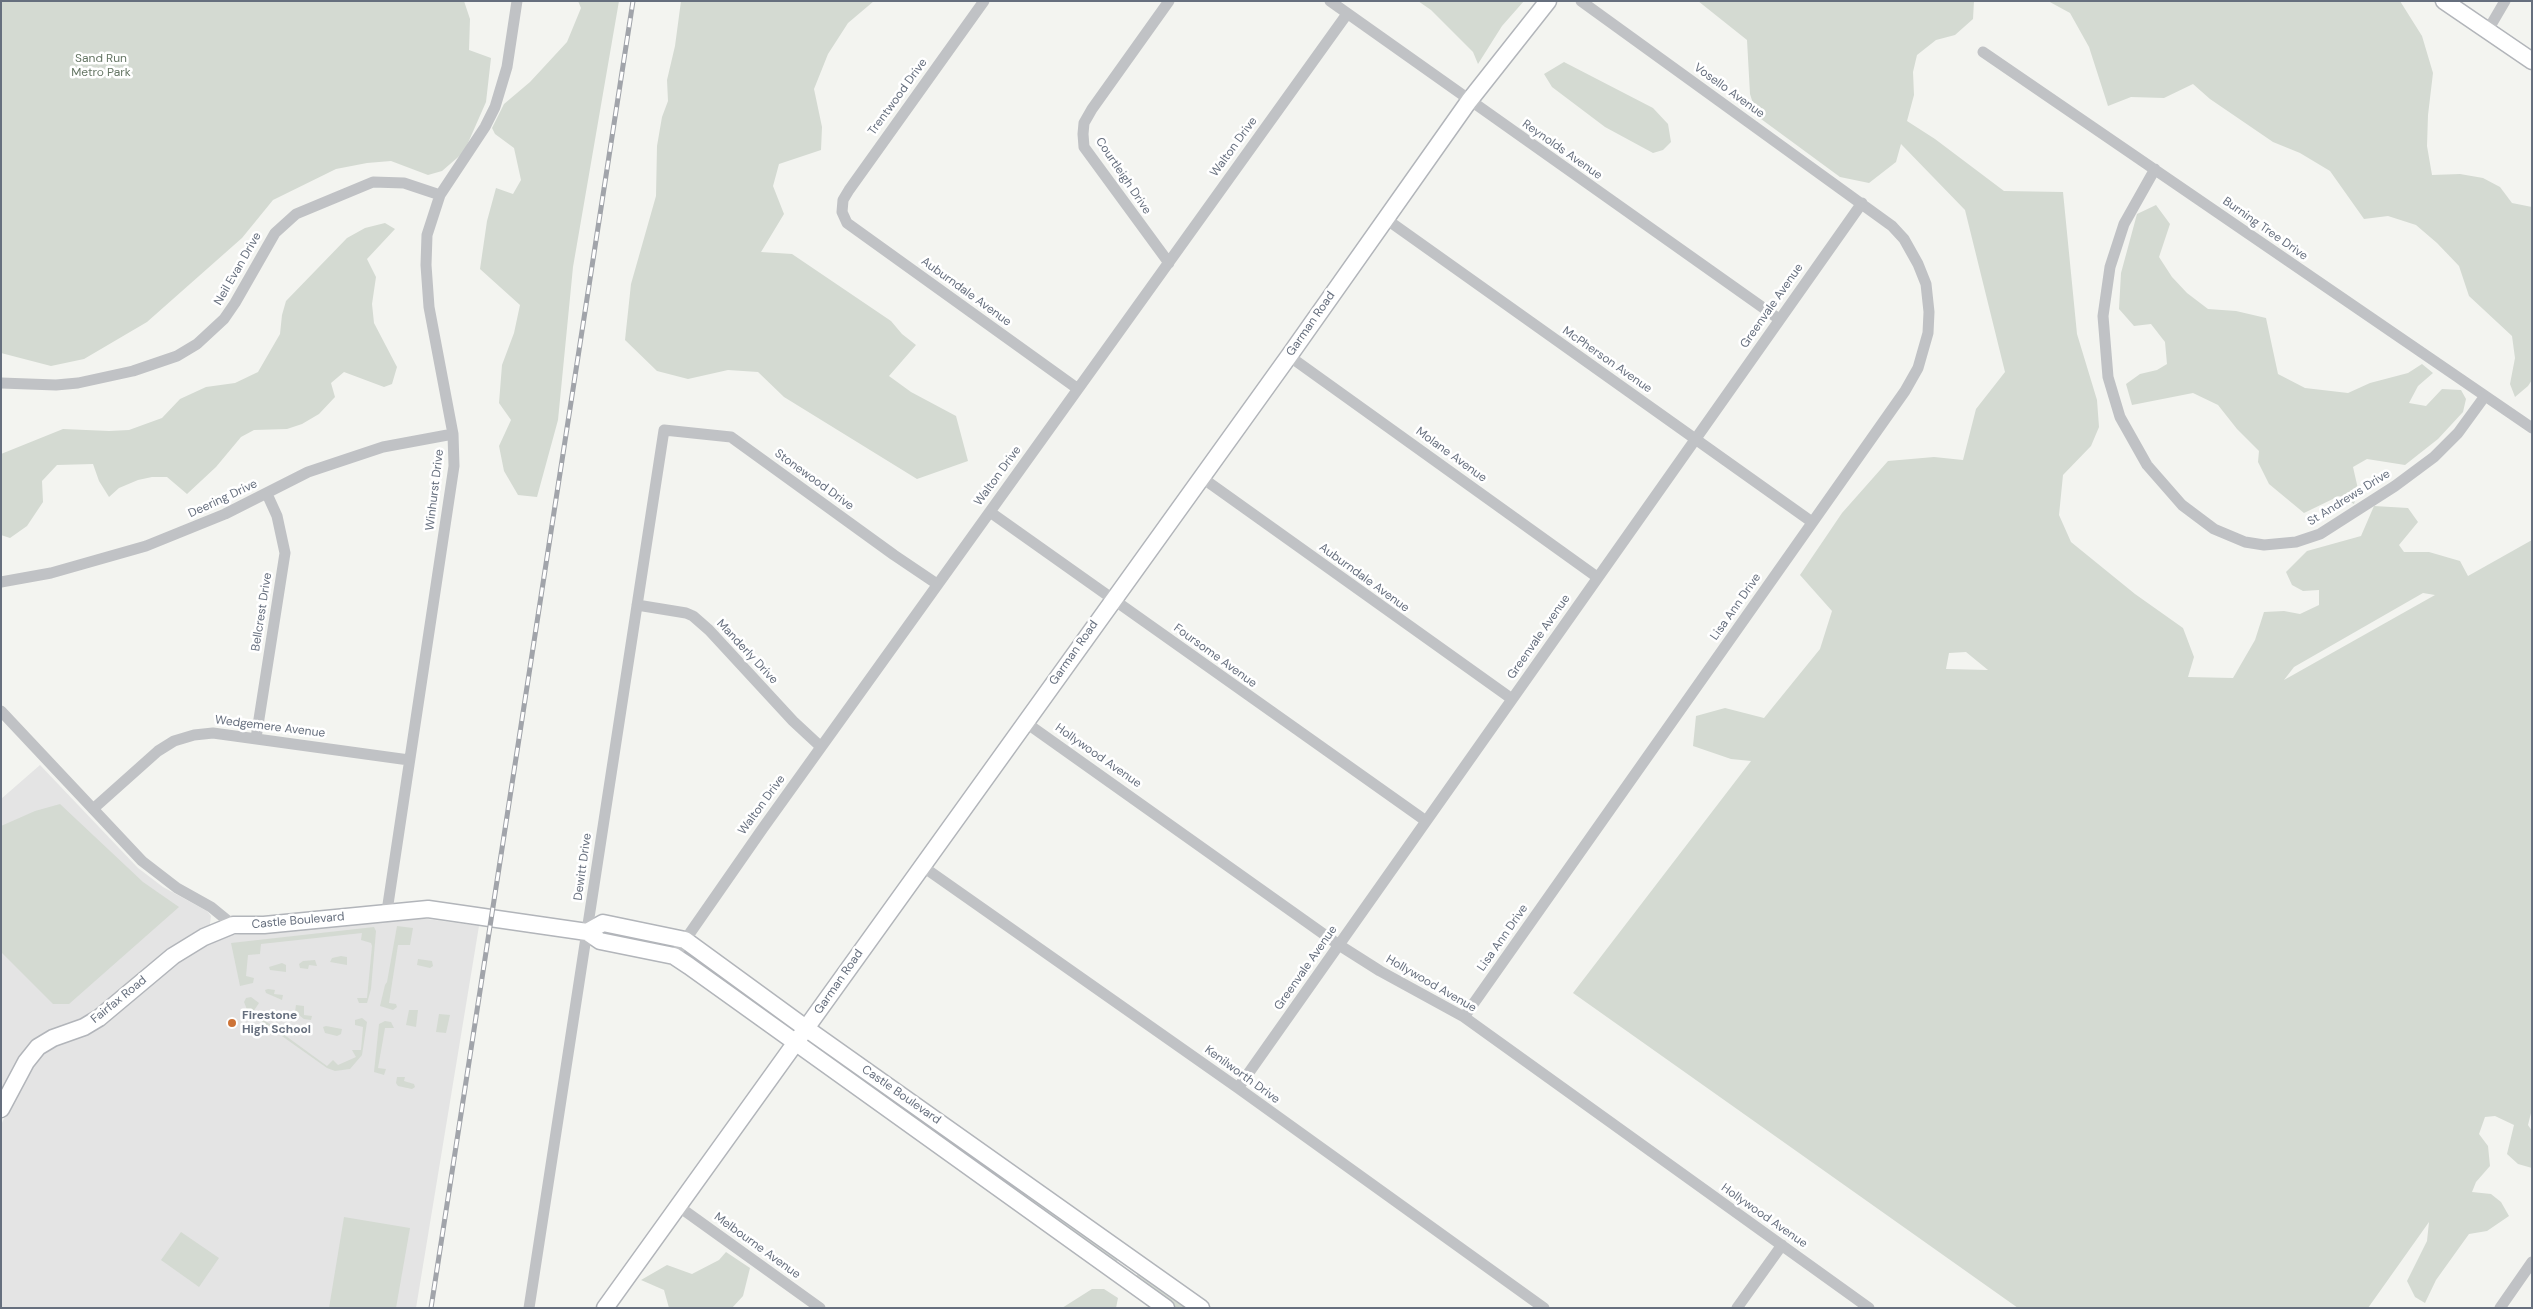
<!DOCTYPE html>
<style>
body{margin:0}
#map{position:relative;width:2533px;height:1309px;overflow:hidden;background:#f3f4f0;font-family:"DM Sans",sans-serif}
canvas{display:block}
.frame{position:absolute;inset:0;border:2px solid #666f7e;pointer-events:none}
</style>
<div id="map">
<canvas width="2533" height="1309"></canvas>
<div class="frame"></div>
</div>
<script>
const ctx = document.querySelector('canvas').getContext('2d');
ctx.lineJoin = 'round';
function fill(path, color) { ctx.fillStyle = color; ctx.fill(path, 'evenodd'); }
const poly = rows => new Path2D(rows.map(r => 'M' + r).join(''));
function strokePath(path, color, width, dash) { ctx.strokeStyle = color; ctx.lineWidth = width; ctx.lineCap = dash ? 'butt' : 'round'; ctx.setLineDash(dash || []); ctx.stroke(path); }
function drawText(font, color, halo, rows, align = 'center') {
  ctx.font = font + ' "DM Sans",sans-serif'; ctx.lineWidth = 5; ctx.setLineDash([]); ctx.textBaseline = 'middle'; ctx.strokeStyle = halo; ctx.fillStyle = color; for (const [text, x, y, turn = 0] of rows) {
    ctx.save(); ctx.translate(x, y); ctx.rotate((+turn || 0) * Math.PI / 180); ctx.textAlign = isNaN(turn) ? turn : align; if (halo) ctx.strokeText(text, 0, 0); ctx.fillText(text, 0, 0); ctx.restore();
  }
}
const built = poly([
 [40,765,138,868,163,887,207,911,211,916,210,924,233,935,405,916,479,926,416,1308,1,1308,1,1125,7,1112,1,1109,1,799]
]);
const green = poly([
 [2,1,464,1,470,19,469,50,491,58,486,102,464,152,442,171,428,175,391,161,367,163,336,169,273,200,242,238,147,322,84,359,51,366,1,353],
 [578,1,619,1,573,267,558,420,537,497,518,495,504,471,499,446,511,420,499,403,502,365,514,333,520,305,480,269,487,221,496,188,513,194,521,180,514,148,495,134,492,128,504,104,530,82,567,42,581,8],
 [681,1,874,1,848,23,828,54,814,89,822,127,821,150,779,164,773,186,784,214,761,252,792,254,891,321,902,334,916,345,889,376,911,392,956,416,968,461,917,479,784,397,758,372,728,370,688,379,657,371,625,340,631,284,656,196,657,146,662,117,668,101,667,80,675,46],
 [1418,1,1524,1,1502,26,1478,64,1473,52,1431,10],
 [1698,1,1974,1,1973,19,1955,35,1936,40,1917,55,1913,72,1914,95,1907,121,1935,139,2004,191,2063,192,2077,334,2097,400,2099,427,2091,446,2063,475,2059,515,2071,542,2135,594,2183,628,2194,657,2188,677,2233,678,2255,640,2264,612,2284,611,2300,614,2319,605,2319,590,2303,591,2292,585,2286,572,2307,551,2361,536,2374,506,2408,508,2418,522,2399,545,2404,552,2429,552,2460,561,2468,576,2532,540,2532,1109,2528,1125,2532,1131,2532,1168,2518,1164,2507,1154,2514,1125,2495,1116,2485,1117,2479,1134,2488,1146,2490,1166,2476,1182,2472,1192,2491,1194,2501,1202,2509,1216,2487,1231,2469,1234,2436,1280,2425,1303,2415,1297,2407,1281,2427,1241,2429,1222,2368,1308,2018,1308,1573,993,1751,761,1731,759,1693,746,1696,716,1725,708,1764,718,1820,649,1832,611,1800,575,1842,513,1888,461,1934,457,1963,460,1976,409,2005,372,1965,210,1901,144,1896,162,1869,183,1840,177,1757,116,1750,94,1747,40],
 [2423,593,2435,595,2284,680,2294,667],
 [1966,652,1988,670,1946,669,1949,653],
 [2048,1,2400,1,2422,36,2433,73,2428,115,2427,146,2432,175,2460,174,2483,178,2500,187,2512,203,2532,207,2532,380,2528,386,2515,397,2510,384,2515,358,2512,336,2469,296,2459,266,2437,243,2416,225,2388,216,2364,219,2330,171,2300,153,2273,142,2210,99,2193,84,2164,98,2131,97,2108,106,2089,47,2070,13],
 [1564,62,1653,108,1668,124,1671,142,1663,150,1653,153,1605,127,1552,87,1544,74],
 [2156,205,2170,224,2159,257,2172,277,2187,293,2208,309,2236,311,2266,318,2278,374,2305,388,2348,393,2370,383,2408,373,2422,364,2433,373,2418,386,2409,403,2426,406,2442,389,2461,390,2466,399,2463,412,2438,439,2405,465,2367,459,2353,467,2358,489,2354,504,2339,496,2304,513,2269,484,2258,462,2259,451,2237,429,2218,405,2193,393,2132,405,2126,384,2140,374,2157,370,2167,364,2165,342,2151,324,2134,326,2119,309,2121,273,2137,214],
 [385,223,395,229,367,259,376,277,372,304,374,323,397,367,392,384,384,387,344,372,331,383,335,397,319,414,302,424,287,429,254,430,241,437,216,467,187,494,167,477,152,477,138,480,119,488,109,497,99,481,93,464,57,465,42,481,43,502,27,526,10,538,1,535,1,454,63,429,109,431,129,430,162,418,180,399,206,387,235,383,258,372,280,334,282,315,286,301,347,238,365,228],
 [60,804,143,882,179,907,69,1004,53,1004,1,952,1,826,35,811],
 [397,926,413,928,410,945,398,945,389,1003,396,1004,397,1007,393,1010,380,1006,385,985,387,982],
 [374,927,376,931,371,989,367,1003,359,1003,357,998,367,998,372,946,371,943,361,940,362,933,261,944,260,954,248,955,246,976,254,978,253,983,240,986,231,943],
 [606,931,665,943,664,946,602,935],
 [695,953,782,1020,777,1023,689,959],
 [341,956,347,957,347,965,330,962,332,958],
 [418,959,432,961,433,966,430,968,417,965],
 [315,960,317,966,309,965,308,969,300,968,299,964,303,961],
 [282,963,286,965,286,972,270,970,269,967],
 [268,989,275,990,274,994,283,995,282,1000,266,993,265,990],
 [251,997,259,1003,253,1012,327,1066,333,1060,338,1065,356,1057,352,1050,361,1050,363,1027,355,1025,355,1020,362,1018,367,1022,362,1055,350,1069,335,1071,327,1068,248,1012,244,1002,246,998],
 [296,1005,304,1006,304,1015,312,1016,311,1020,304,1019,295,1012],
 [409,1010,418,1010,416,1027,406,1025],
 [439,1014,450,1015,446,1033,436,1032],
 [385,1021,391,1022,394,1028,385,1028,378,1068,386,1069,384,1075,374,1072,379,1024],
 [326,1026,342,1029,341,1034,337,1036,325,1033,323,1027],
 [822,1048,942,1132,941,1134,938,1136,821,1051],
 [397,1077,405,1077,404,1081,414,1084,415,1087,412,1089,398,1086,396,1083],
 [964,1147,1119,1258,1117,1261,1114,1263,959,1152],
 [344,1217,410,1228,396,1308,329,1308],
 [181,1232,219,1258,199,1287,161,1260],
 [726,1252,750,1268,743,1296,732,1308,669,1308,664,1290,641,1280,667,1265,692,1274,719,1260],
 [1139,1273,1190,1308,1175,1308,1139,1281,1135,1277],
 [1092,1289,1104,1289,1118,1298,1116,1308,1062,1308]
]);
const street = poly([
 [984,1,849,190,843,200,842,212,847,223,1078,389],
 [1330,1,1779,319],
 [2488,30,2505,1],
 [1983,52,2532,428],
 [2155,169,2124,224,2110,267,2103,316,2108,377,2120,417,2147,465,2182,505,2214,529,2245,542,2264,545,2296,542,2320,534,2395,486,2434,457,2458,433,2485,396],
 [1386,219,1812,522],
 [1169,263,1084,147,1083,134,1084,123,1092,109,1169,1],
 [1289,356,1597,577],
 [1,383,56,385,78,383,133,371,177,356,197,344,224,319,235,303,275,233,296,214,373,182,404,183,440,195],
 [1201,477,1512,699],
 [990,512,1426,821],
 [1,582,51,573,146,546,225,514,308,472,383,447,453,434],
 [637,605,686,613,693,616,709,630,793,721,821,747],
 [1,711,142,861,177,888,211,907,233,925],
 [1025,722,1339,945,1380,971,1464,1017,1869,1308],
 [256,738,285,553,277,516,267,494],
 [93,809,158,751,174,741,194,735,213,733,409,760],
 [922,866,1238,1088,1544,1308],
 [387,911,454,466,453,434,429,307,426,265,427,235,440,195,485,127,495,107,507,67,517,1],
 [674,956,763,828,1347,14],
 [1464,1017,1905,391,1918,368,1928,333,1929,312,1926,284,1918,264,1904,239,1892,226,1581,1],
 [1238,1088,1862,203],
 [678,1206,820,1308],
 [529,1308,664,430,731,437,894,555,937,584],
 [1737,1308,1782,1245],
 [2500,1308,2532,1262]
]);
const secondary = poly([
 [2444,1,2532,61],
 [587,932,603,923,685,940,807,1029,1201,1308],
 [1,1109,26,1062,38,1047,53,1038,84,1027,99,1018,173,956,204,937,233,925,264,925,428,909,587,932,600,941,674,956,689,966,1166,1308],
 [605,1308,1289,356,1469,101,1548,1]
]);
const rail = poly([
 [431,1308,633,1]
]);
const markers = [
 [232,1023,5,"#cd7337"]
];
const parkNames = [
 ["Sand Run",101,59],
 ["Metro Park",101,73]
];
const streetNames = [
 ["Vosello Avenue",1729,91,36],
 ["Trentwood Drive",898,97,-54],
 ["Walton Drive",1234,147,-54],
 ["Reynolds Avenue",1562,150,35],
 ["Courtleigh Drive",1123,176,56],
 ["Burning Tree Drive",2265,229,35],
 ["Neil Evan Drive",238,269,-60],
 ["Auburndale Avenue",966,292,36],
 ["Greenvale Avenue",1772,306,-55],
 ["Garman Road",1311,324,-55],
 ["McPherson Avenue",1607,360,35],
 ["Molane Avenue",1451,455,36],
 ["Walton Drive",998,476,-54],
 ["Stonewood Drive",814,480,36],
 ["Winhurst Drive",435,490,-83],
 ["St Andrews Drive",2349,498,-32],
 ["Deering Drive",223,499,-25],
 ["Auburndale Avenue",1364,578,36],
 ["Lisa Ann Drive",1736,607,-55],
 ["Bellcrest Drive",262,612,-81],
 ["Greenvale Avenue",1539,637,-55],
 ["Manderly Drive",747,652,47],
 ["Garman Road",1074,653,-55],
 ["Foursome Avenue",1215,656,36],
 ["Wedgemere Avenue",270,727,7],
 ["Hollywood Avenue",1098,756,35],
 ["Walton Drive",762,805,-54],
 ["Dewitt Drive",583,867,-82],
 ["Castle Boulevard",298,921,-5],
 ["Lisa Ann Drive",1503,938,-55],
 ["Greenvale Avenue",1306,968,-55],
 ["Garman Road",839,982,-55],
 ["Hollywood Avenue",1431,984,30],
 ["Fairfax Road",119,1000,-39],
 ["Kenilworth Drive",1242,1075,36],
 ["Castle Boulevard",901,1095,35],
 ["Hollywood Avenue",1764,1216,35],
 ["Melbourne Avenue",757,1246,36]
];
const poiNames = [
 ["Firestone",242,1016],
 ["High School",242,1030]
];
fill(built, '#e4e4e4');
fill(green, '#d4dad2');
strokePath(secondary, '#b2b5ba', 19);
strokePath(street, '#c0c2c5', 11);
strokePath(secondary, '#fff', 16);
strokePath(rail, '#a1a4aa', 5);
strokePath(rail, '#fff', 3, [9]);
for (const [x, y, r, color] of markers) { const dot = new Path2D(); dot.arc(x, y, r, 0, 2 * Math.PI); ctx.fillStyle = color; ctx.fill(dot); strokePath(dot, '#fff', 2); }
drawText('12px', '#657664', '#fff', parkNames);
drawText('12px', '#666f7e', '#fff', streetNames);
drawText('bold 12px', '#666f7e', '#fff', poiNames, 'left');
</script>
